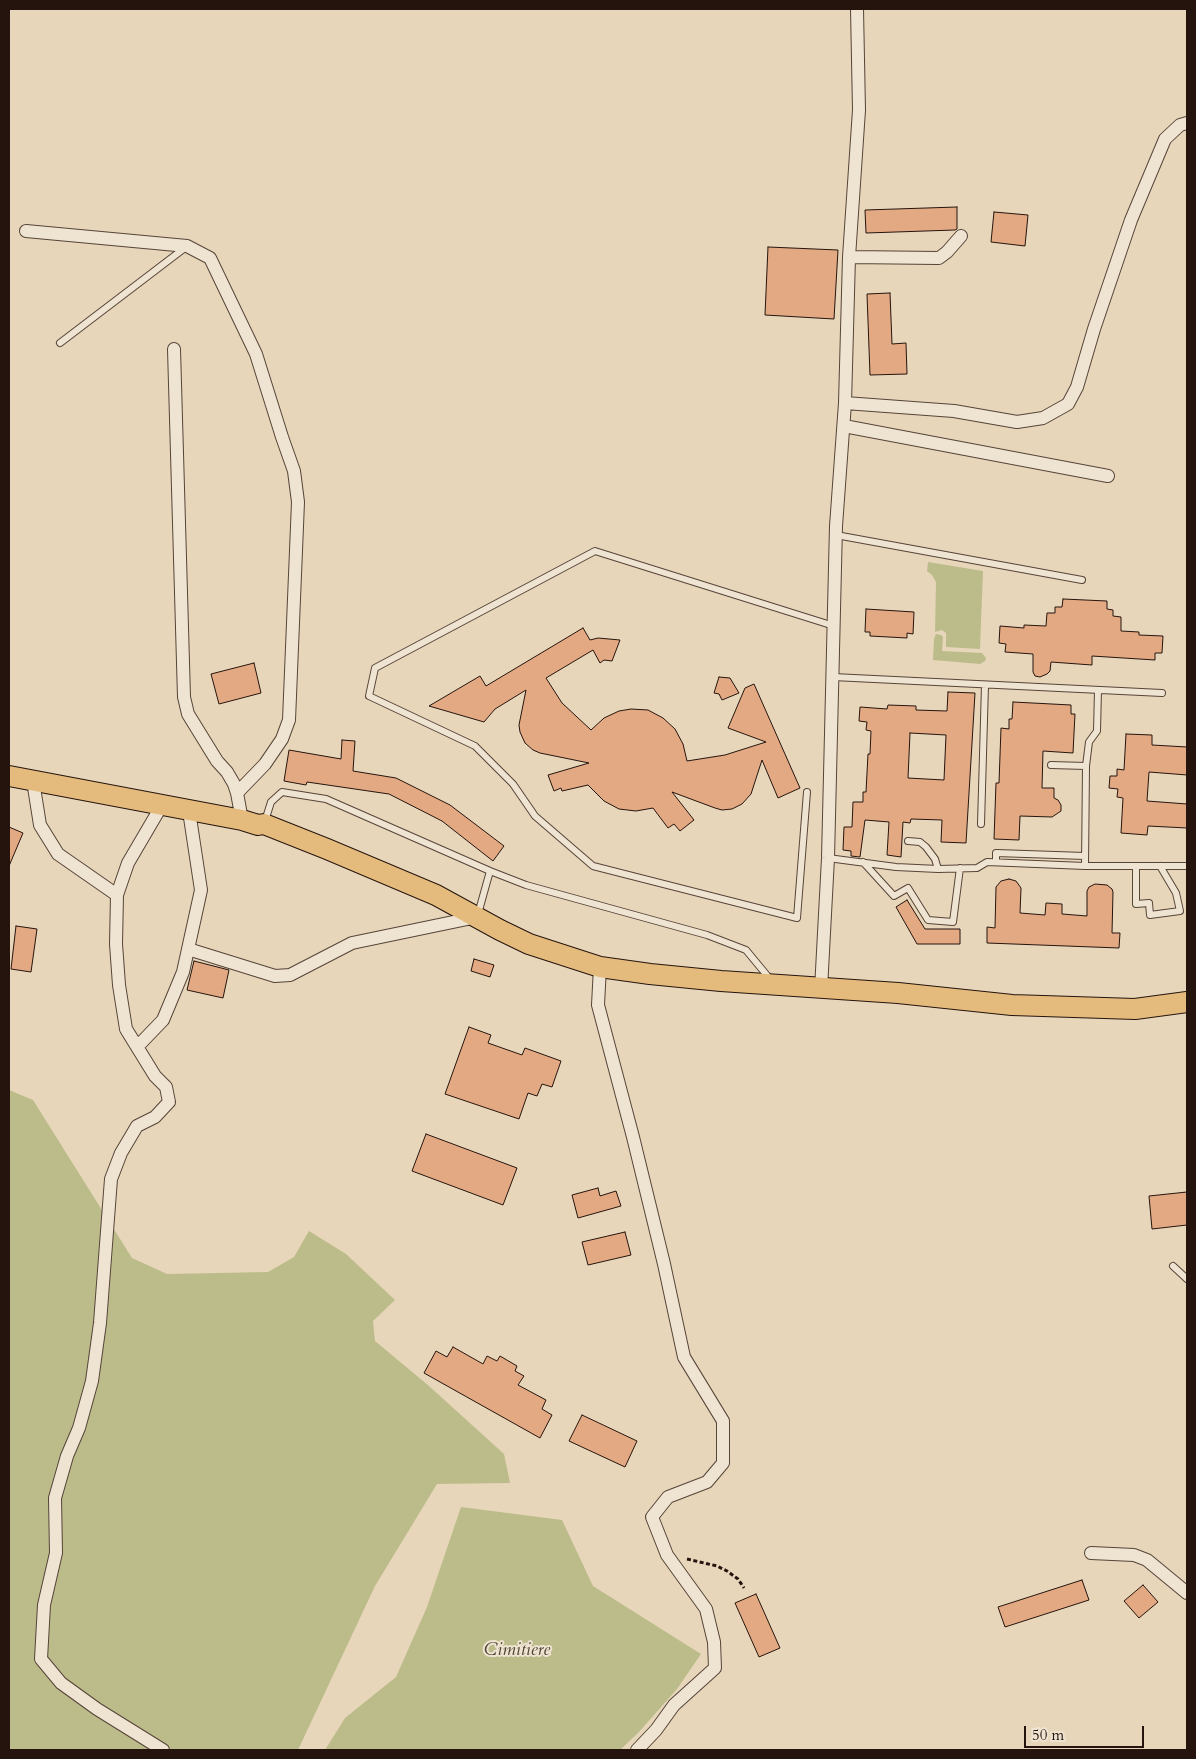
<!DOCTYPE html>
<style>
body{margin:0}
#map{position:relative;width:1196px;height:1759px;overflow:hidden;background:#e7d6b9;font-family:Cardo,serif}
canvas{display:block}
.frame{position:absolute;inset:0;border:10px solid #25140e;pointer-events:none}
.scale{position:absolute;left:1024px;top:1726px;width:120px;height:22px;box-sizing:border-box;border:2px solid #25140e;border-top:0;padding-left:6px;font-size:15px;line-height:18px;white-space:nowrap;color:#25140e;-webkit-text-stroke:4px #efe4d2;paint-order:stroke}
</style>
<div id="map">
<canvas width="1196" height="1759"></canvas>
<div class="frame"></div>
<div class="scale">50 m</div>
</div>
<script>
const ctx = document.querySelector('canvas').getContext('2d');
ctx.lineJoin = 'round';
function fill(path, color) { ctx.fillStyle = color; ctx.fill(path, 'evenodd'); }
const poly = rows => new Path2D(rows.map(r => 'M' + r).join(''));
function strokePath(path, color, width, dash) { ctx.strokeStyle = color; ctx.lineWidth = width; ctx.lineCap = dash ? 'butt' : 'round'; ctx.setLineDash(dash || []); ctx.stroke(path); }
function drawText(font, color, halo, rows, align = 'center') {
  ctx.font = font + ' Cardo,serif'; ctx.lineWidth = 4; ctx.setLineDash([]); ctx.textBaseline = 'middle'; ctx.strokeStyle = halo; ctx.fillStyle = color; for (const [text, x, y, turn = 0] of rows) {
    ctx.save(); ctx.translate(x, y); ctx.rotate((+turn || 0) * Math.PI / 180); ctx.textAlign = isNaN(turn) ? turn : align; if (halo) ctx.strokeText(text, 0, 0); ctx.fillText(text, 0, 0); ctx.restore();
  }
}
const green = poly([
 [928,562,983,571,980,649,946,647,946,633,942,630,935,632,936,582,932,575,927,571],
 [936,634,941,635,943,637,942,651,982,653,986,658,985,661,980,664,933,660,934,639],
 [9,1090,33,1100,132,1258,167,1274,268,1272,294,1257,309,1231,346,1254,395,1300,373,1321,375,1341,429,1386,504,1454,510,1483,437,1484,375,1586,298,1750,9,1750],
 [461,1507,562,1520,593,1586,701,1654,677,1689,639,1732,620,1750,325,1750,345,1718,396,1677,427,1607]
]);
const building = poly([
 [957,207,957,229,955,230,866,233,865,210,957,207],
 [994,212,1028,215,1025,246,991,242,994,212],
 [768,247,838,250,834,319,765,315,768,247],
 [890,293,892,344,906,343,907,374,870,375,867,294,890,293],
 [1063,599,1107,601,1107,609,1113,610,1113,616,1121,617,1121,631,1139,632,1139,635,1163,636,1162,653,1155,653,1155,660,1092,656,1092,665,1051,662,1050,671,1047,674,1040,677,1035,676,1033,672,1033,654,1005,652,1006,644,999,643,1000,626,1024,628,1024,625,1046,626,1047,613,1055,613,1055,607,1062,607,1063,599],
 [866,609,914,612,913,634,907,633,907,638,870,636,870,632,865,632,866,609],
 [583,628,590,640,598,638,620,640,612,661,604,660,600,663,593,650,546,678,562,703,591,730,604,718,619,711,631,709,648,710,663,718,675,729,683,744,687,761,725,755,766,742,728,728,745,688,754,684,800,788,778,798,762,760,751,794,742,804,732,809,722,810,715,808,672,792,694,820,680,831,674,824,668,828,653,808,636,811,619,809,604,801,588,785,562,791,561,788,554,791,548,775,589,763,540,753,533,750,525,743,520,732,519,725,526,690,495,709,484,722,429,706,480,676,486,686,583,628],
 [254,663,261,693,219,704,211,674,254,663],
 [719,677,730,678,739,693,722,700,719,694,714,693,719,677],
 [948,692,975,693,966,843,941,842,942,820,911,819,910,823,903,822,901,857,887,855,889,822,865,820,860,857,851,856,851,851,843,850,844,827,852,827,853,802,863,802,863,792,866,792,868,754,870,754,871,731,866,730,867,722,859,721,860,707,887,709,888,705,916,706,916,710,947,711,948,692],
 [910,733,946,735,944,780,908,778,910,733],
 [1013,702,1071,705,1071,714,1075,714,1073,753,1043,751,1042,788,1054,788,1054,798,1058,800,1061,805,1061,811,1052,817,1020,816,1019,840,994,839,996,783,999,783,1001,728,1009,729,1009,719,1012,719,1013,702],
 [1126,734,1152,735,1152,745,1187,747,1187,775,1149,772,1147,801,1187,804,1187,828,1148,826,1147,835,1121,833,1123,798,1117,797,1118,789,1109,788,1110,776,1117,776,1117,769,1124,770,1126,734],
 [342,740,355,741,353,771,396,778,450,805,504,846,493,861,442,821,389,794,307,782,306,785,284,781,289,750,341,759,342,740],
 [9,827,23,833,9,866,9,827],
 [1009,879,1016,881,1021,888,1020,913,1045,915,1046,903,1062,904,1062,914,1087,916,1087,891,1089,887,1095,884,1107,885,1112,889,1113,892,1112,933,1120,933,1119,948,987,943,987,927,995,928,996,887,1001,881,1009,879],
 [907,900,925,929,960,929,960,944,917,944,896,907,907,900],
 [16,926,37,929,31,972,11,969,16,926],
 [474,959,494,965,490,977,471,971,474,959],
 [194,961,229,970,223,998,187,990,194,961],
 [469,1027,491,1035,488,1043,522,1055,525,1048,561,1061,552,1087,542,1084,537,1096,528,1093,519,1119,445,1094,469,1027],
 [426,1134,517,1168,503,1205,412,1171,426,1134],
 [598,1188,600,1196,616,1191,621,1206,578,1218,572,1195,598,1188],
 [1187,1192,1187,1225,1152,1229,1149,1196,1187,1192],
 [625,1232,631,1255,588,1265,582,1242,625,1232],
 [453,1347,483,1364,487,1356,497,1361,500,1356,517,1366,515,1371,524,1376,518,1385,546,1400,542,1409,552,1415,540,1438,424,1373,436,1351,447,1357,453,1347],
 [582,1415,637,1441,625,1467,569,1441,582,1415],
 [1082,1580,1089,1600,1005,1627,998,1607,1082,1580],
 [1143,1585,1158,1602,1139,1618,1124,1601,1143,1585],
 [756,1594,780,1648,759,1657,735,1603,756,1594]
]);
const path = poly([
 [687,1559,717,1566,727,1571,738,1579,744,1588]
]);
const lane = poly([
 [60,343,186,247],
 [836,535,1082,580],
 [833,677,1162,693],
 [1051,765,1086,766],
 [807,792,797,918,593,866,535,816,513,784,475,746,369,696,375,668,595,551,834,626],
 [265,821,271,802,282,792,326,799,490,871,478,914],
 [981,824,985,685],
 [908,841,920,842,926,847,935,859,938,869],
 [828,858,896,867,938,869,977,868,987,862,1085,866,1187,866],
 [863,862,894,896,908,888,928,920,953,922,960,868],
 [996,862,996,853,1085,856],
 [1085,866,1086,766,1089,742,1097,731,1098,690],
 [1136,866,1136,904,1149,903,1150,915,1180,911,1176,893,1160,866],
 [490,871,526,885,707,935,746,950,770,979],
 [1173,1266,1187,1279]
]);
const street = poly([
 [26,231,187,246,210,258,256,354,282,437,294,471,298,502,289,720,282,739,265,764,237,793],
 [849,257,939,258,947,252,961,236],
 [174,349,184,697,188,714,217,761,227,772,234,784,237,793,242,820],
 [845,403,954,411,1017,422,1043,418,1068,404,1077,387,1094,329,1131,220,1165,139,1180,125,1187,123],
 [844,426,1108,476],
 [33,781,40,825,58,854,117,895],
 [162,805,128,863,117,895,116,944,119,985,126,1029,155,1076,166,1087,169,1102,155,1117,137,1126,121,1153,111,1179,100,1323,92,1381,79,1428,67,1456,55,1498,56,1553,44,1605,41,1659,61,1683,97,1709,163,1750],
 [188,949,275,976,290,975,352,943,477,917],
 [600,967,598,1005,633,1137,664,1264,684,1357,723,1421,723,1463,707,1482,668,1497,652,1517,667,1555,706,1609,714,1642,715,1668,674,1705,656,1730,637,1750],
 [821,989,828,858,836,526,845,403,849,257,859,110,857,9],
 [137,1047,163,1020,183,972,201,890,189,811],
 [1091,1553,1134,1555,1147,1560,1187,1593]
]);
const primary = poly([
 [9,776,242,820,258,825,264,824,327,849,436,895,500,930,529,944,600,967,650,974,721,981,898,993,1012,1005,1135,1009,1187,1002]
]);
const parkNames = [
 ["Cimitiere",517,1651]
];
fill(green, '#bcbc8b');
fill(building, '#e3a983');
strokePath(building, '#25140e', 1);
strokePath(lane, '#564439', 8);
strokePath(street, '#564439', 14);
strokePath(primary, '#25140e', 22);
strokePath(path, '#25140e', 3, [4, 2.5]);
strokePath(lane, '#efe4d2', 6);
strokePath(street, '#efe4d2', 12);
strokePath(primary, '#e4bb7c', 20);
drawText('italic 18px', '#524634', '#efe4d2', parkNames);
</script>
